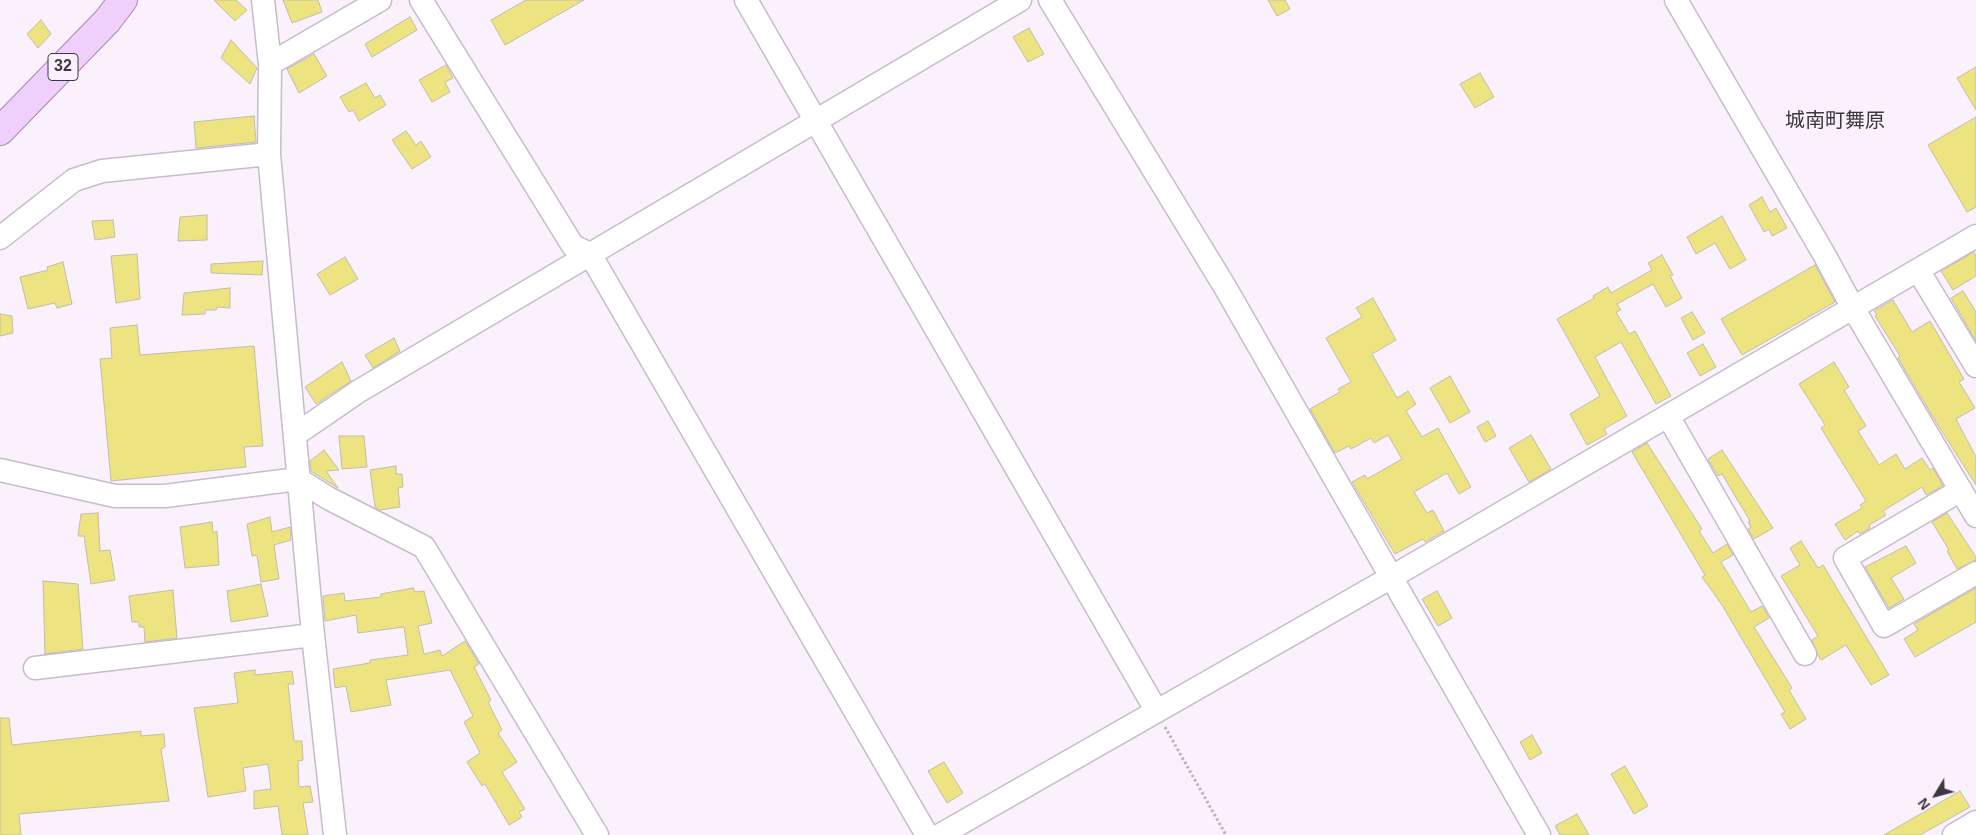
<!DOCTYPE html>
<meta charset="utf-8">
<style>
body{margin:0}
#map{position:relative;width:1976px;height:835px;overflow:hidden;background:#faf1fd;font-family:Helvetica,sans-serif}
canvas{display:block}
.north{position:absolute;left:1911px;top:770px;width:50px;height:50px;-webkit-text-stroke:4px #faf1fd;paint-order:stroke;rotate:233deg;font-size:14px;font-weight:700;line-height:20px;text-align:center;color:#3d373f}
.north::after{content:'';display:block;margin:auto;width:18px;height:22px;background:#3d373f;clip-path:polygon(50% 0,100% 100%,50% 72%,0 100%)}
</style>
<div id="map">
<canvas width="1976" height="835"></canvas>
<div class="north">N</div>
</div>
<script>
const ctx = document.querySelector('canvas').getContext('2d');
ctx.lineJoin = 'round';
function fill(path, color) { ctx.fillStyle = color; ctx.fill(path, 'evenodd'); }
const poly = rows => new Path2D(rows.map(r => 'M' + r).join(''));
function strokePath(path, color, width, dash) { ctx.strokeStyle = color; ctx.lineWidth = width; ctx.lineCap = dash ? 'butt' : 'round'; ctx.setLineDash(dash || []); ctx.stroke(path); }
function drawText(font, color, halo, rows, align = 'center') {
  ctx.font = font + ' Helvetica,"Noto Sans JP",sans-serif'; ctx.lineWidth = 5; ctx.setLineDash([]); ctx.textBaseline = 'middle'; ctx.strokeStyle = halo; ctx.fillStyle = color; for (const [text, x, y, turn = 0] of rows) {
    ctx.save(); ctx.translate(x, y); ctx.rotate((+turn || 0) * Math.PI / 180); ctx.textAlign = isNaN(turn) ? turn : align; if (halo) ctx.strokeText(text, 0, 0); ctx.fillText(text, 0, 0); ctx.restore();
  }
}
const building = poly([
 [214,0,236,0,247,10,235,21,214,0],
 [283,0,318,0,322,12,292,23,283,0],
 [526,0,584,0,505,45,491,20,526,0],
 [1268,0,1285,0,1290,9,1277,16,1268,0],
 [410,17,417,30,372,57,365,44,410,17],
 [41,20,51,34,38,48,27,34,41,20],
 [1029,28,1044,54,1028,62,1013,37,1029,28],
 [231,40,257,68,250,84,221,58,231,40],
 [314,54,327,76,299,93,287,69,314,54],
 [446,65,453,78,445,82,450,92,432,102,419,80,446,65],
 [1976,67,1976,110,1957,78,1976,67],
 [1480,73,1494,97,1475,108,1460,84,1480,73],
 [366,83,375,98,380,95,386,105,359,121,353,110,349,112,340,97,366,83],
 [254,116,256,142,196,148,194,122,254,116],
 [1976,117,1976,207,1967,212,1928,145,1976,117],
 [406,131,416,145,421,141,431,157,412,169,392,140,406,131],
 [1762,197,1770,212,1776,208,1787,228,1772,236,1769,229,1764,232,1749,205,1762,197],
 [207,215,207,240,178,241,180,217,207,215],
 [1722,216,1746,260,1730,269,1715,243,1696,254,1687,237,1722,216],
 [113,220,115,237,95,240,92,221,113,220],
 [1974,252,1976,256,1976,276,1953,290,1941,271,1974,252],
 [137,254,140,299,116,303,111,256,137,254],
 [1662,255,1673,275,1670,276,1682,298,1666,307,1653,284,1617,304,1621,310,1616,312,1629,334,1635,331,1671,396,1656,404,1621,342,1595,357,1627,416,1604,429,1607,434,1587,445,1570,414,1600,396,1557,319,1594,298,1593,296,1608,287,1611,293,1652,270,1648,263,1662,255],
 [345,257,358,279,330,295,317,274,345,257],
 [263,261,262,275,211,273,211,264,263,261],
 [63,262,72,304,57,308,55,303,28,309,20,277,48,270,47,267,63,262],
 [1815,265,1835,302,1742,355,1721,319,1815,265],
 [230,288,230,308,217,307,216,310,205,310,205,314,182,315,184,293,230,288],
 [1963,291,1976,312,1976,341,1951,298,1963,291],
 [1373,298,1396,340,1372,354,1397,398,1408,391,1416,404,1406,411,1422,437,1438,428,1471,487,1459,494,1447,473,1414,492,1427,513,1433,510,1444,531,1425,542,1423,539,1395,554,1352,482,1365,475,1367,479,1402,459,1388,435,1374,443,1371,438,1351,449,1349,446,1335,453,1310,409,1340,392,1338,389,1351,382,1326,338,1362,317,1356,308,1373,298],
 [1893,300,1912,332,1930,321,1964,379,1959,382,1975,408,1956,419,1976,457,1976,485,1936,422,1898,358,1900,356,1875,316,1877,315,1874,311,1893,300],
 [1692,312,1705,333,1693,340,1681,318,1692,312],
 [0,314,12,316,13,333,0,336,0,314],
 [137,325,140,355,254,346,263,446,244,447,246,467,111,481,100,359,112,358,110,328,137,325],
 [394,338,400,351,373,368,365,355,394,338],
 [1703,344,1716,367,1700,376,1687,353,1703,344],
 [342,362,351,381,316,404,305,387,342,362],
 [1834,362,1849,387,1844,390,1866,426,1858,431,1879,465,1896,454,1905,469,1922,458,1930,470,1933,468,1943,486,1926,495,1922,487,1883,511,1886,515,1869,525,1870,528,1860,534,1858,531,1845,540,1835,524,1862,508,1860,505,1866,501,1821,428,1825,425,1799,384,1834,362],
 [1450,376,1470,412,1450,423,1430,388,1450,376],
 [1488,421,1496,436,1485,442,1477,427,1488,421],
 [1531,435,1551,469,1529,482,1509,448,1531,435],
 [339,436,364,436,367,467,342,469,339,436],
 [1647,443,1702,529,1699,531,1713,553,1727,544,1733,555,1721,562,1751,612,1762,606,1769,618,1754,627,1792,688,1789,690,1806,719,1790,729,1781,714,1785,712,1722,605,1702,577,1705,575,1632,452,1647,443],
 [324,450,339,470,326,471,338,488,311,471,310,461,324,450],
 [1722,450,1773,528,1754,539,1748,529,1751,527,1748,522,1750,521,1722,474,1718,476,1708,459,1722,450],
 [396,466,396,474,402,474,403,487,398,488,400,507,380,510,375,507,370,470,396,466],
 [98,513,100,551,110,550,115,580,91,584,84,536,78,536,81,514,98,513],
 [1947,513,1976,557,1976,560,1957,569,1947,551,1949,550,1932,522,1947,513],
 [270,517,272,532,290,527,291,540,274,545,279,579,261,582,257,555,252,556,247,524,270,517],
 [212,522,213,533,217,531,219,565,185,568,180,527,212,522],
 [1801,541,1818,568,1823,565,1889,675,1871,685,1846,645,1821,660,1818,655,1812,640,1818,636,1781,576,1800,565,1790,548,1801,541],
 [1906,546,1916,563,1891,578,1904,599,1889,608,1865,567,1906,546],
 [43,581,78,584,83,649,45,654,43,581],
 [261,584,268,616,231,622,227,591,261,584],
 [413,588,415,592,424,591,432,623,418,626,424,654,440,650,442,656,465,641,479,664,474,667,491,700,488,702,502,730,498,733,517,762,502,772,525,809,519,812,522,817,509,825,485,784,482,786,467,762,480,753,464,722,473,716,450,670,386,680,391,705,351,712,346,686,335,688,333,669,370,663,370,660,408,655,404,627,358,633,356,615,325,621,323,596,344,593,345,601,381,597,381,594,413,588],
 [1976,588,1976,622,1915,657,1904,639,1918,630,1914,624,1976,588],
 [173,590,177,638,145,642,144,627,139,627,139,622,132,622,129,596,173,590],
 [1437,591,1452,618,1438,626,1422,599,1437,591],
 [255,670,255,675,292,671,294,684,288,684,294,741,302,741,303,760,298,761,299,787,310,786,313,802,303,803,308,835,282,835,278,806,254,809,254,791,271,789,268,764,243,768,246,791,208,797,194,708,238,703,234,673,255,670],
 [0,718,9,718,12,745,141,731,141,736,164,734,165,747,161,749,169,801,19,814,21,835,0,835,0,718],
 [1532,735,1542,753,1530,760,1520,742,1532,735],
 [944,762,963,793,947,803,928,771,944,762],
 [1625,766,1648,806,1634,814,1611,774,1625,766],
 [1960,791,1970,807,1920,835,1884,835,1960,791],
 [1577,814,1589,835,1560,835,1555,826,1577,814]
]);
const path = poly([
 [1165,727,1226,835]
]);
const minor = poly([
 [263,0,270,64,269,154,313,635,335,835],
 [421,0,573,246,590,254,927,835],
 [746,0,1156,710],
 [1050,0,1225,287,1539,835],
 [1676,0,1825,256,1853,308,1976,516],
 [270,64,380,0],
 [0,238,74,180,102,171,269,154],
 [1918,270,1976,366],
 [1668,416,1805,654],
 [295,435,359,391,1020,0],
 [0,470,115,496,165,496,298,479,328,498,424,547,597,835],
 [1961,490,1845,558,1884,626,1976,573],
 [35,668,313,635],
 [940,835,1390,578,1976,236],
 [1954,835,1976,822]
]);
const major = poly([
 [0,131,107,21,123,0]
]);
const shields = [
 [63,67,30]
];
const shieldNames = [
 ["32",63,67]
];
const quarterNames = [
 ["城南町舞原",1835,121]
];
fill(building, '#ede481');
strokePath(building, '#bfbea9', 1);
strokePath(minor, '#c8bbcd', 25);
strokePath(major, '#aa86b6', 30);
strokePath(path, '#bbb3bd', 3, [2.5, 2.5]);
strokePath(minor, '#fff', 22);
strokePath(major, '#efd0fa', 28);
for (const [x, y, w] of shields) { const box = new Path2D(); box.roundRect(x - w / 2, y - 13.5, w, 27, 4); ctx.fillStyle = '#faf1fd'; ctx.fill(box); strokePath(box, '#3d373f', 1); }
drawText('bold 16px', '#3d373f', null, shieldNames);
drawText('20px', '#3d373f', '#faf1fd', quarterNames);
</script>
